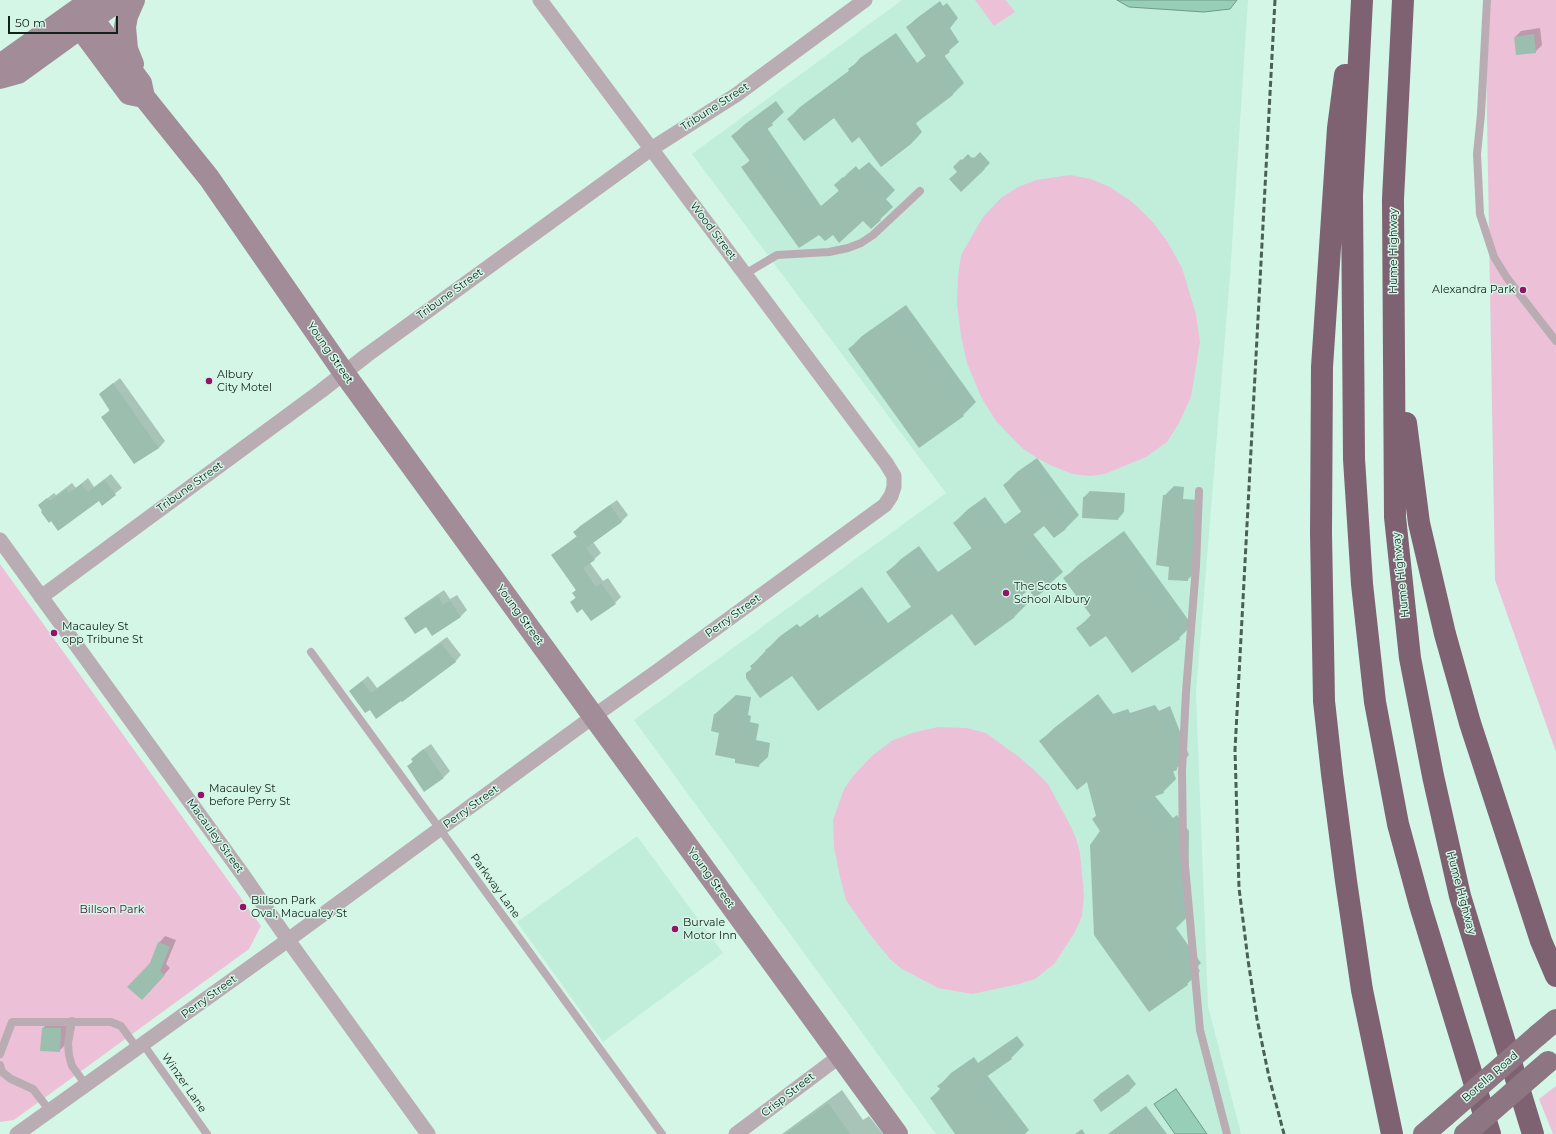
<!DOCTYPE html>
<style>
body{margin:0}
#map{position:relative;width:1556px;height:1134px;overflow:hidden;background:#d3f6e7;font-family:Montserrat,sans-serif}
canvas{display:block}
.scale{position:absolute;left:8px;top:16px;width:110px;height:18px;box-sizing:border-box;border:2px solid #13211b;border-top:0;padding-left:5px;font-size:12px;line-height:14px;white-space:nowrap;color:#13211b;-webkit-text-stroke:3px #d3f6e7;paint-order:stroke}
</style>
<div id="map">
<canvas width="1556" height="1134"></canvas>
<div class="scale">50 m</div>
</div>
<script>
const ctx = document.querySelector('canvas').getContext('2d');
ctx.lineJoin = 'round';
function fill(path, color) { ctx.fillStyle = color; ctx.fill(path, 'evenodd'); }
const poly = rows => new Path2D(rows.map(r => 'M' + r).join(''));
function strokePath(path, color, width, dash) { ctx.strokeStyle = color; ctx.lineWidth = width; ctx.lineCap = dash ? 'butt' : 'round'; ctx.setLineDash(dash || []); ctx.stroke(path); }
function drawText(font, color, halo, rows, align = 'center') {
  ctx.font = font + ' Montserrat,sans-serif'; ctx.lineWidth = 3; ctx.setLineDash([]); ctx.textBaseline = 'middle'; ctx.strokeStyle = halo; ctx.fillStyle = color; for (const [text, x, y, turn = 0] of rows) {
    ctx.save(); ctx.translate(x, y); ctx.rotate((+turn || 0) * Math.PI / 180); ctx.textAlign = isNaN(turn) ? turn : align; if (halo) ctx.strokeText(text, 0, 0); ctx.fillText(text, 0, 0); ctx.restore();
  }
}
const built = poly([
 [902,0,1248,0,1230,276,1196,693,1208,1006,1241,1134,936,1134,634,720,946,493,692,154],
 [637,836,723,953,603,1042,517,922]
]);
const green = poly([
 [975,0,1006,0,1015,12,994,26],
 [1485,0,1556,0,1556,752,1495,580],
 [1070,175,1091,179,1110,187,1131,201,1151,220,1167,241,1182,268,1196,314,1200,342,1191,397,1179,423,1167,442,1146,457,1105,474,1090,476,1072,474,1050,465,1039,459,1023,449,996,421,981,397,967,363,961,336,957,304,958,277,961,255,983,217,1001,198,1018,187,1036,180],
 [0,564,261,926,249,949,14,1120,0,1122],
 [938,727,967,728,986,733,1019,757,1033,769,1048,784,1068,821,1076,838,1080,853,1084,895,1082,916,1075,932,1055,963,1035,979,1019,984,972,994,938,988,902,969,891,960,871,936,846,900,840,877,834,847,833,820,844,789,853,776,872,756,893,740,915,732],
 [1556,1086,1556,1134,1553,1134,1539,1099]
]);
const water = poly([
 [1117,0,1237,0,1230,9,1204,12,1129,7,1117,0],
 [1176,1089,1207,1134,1175,1134,1154,1104,1176,1089]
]);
const shadow = poly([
 [940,1,943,6,947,3,958,18,950,28,959,42,944,55,964,83,952,95,915,122,922,132,911,144,860,136,835,117,788,119,800,107,850,70,860,58,896,33,917,63,927,55,907,27,917,18],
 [1540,28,1542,45,1535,52,1515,37,1521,31],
 [776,101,784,112,767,128,821,206,840,190,836,185,848,173,856,166,859,170,869,162,895,190,886,199,893,207,871,228,863,220,833,234,825,240,742,168,750,160,732,136,745,124],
 [980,152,990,163,984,169,958,171,961,161,968,154,973,159],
 [906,305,976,402,963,415,849,349,862,336],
 [120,378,165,441,159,448,135,462,102,417,111,409,100,394],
 [1037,458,1079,515,1066,528,1054,537,1044,525,1033,534,1063,572,1035,597,1029,588,1022,594,1028,603,1015,616,975,645,952,612,792,674,747,674,752,668,751,666,779,637,797,624,800,627,818,614,819,618,862,587,888,623,912,606,888,572,901,559,919,546,938,572,972,548,954,523,967,510,985,497,1005,524,1022,511,1004,485,1017,472],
 [111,474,122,488,102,504,99,500,43,511,39,505,54,493,56,495,72,483,76,488,88,478,94,487],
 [1174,486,1184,487,1183,499,1200,500,1197,571,1187,580,1164,496],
 [1090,491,1125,493,1124,512,1118,519,1084,497],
 [617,500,628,515,622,521,593,542,601,553,590,563,603,581,608,578,621,597,615,603,583,608,571,602,576,597,576,590,552,555,577,536,574,532,580,526],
 [1124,531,1192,625,1179,638,1106,635,1078,628,1091,615,1065,578,1078,565],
 [444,590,450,599,457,595,467,610,461,616,432,634,426,625,406,618,412,612],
 [447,637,461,655,455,662,370,709,350,691,368,676,377,688],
 [1098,694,1113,714,1128,709,1130,713,1155,705,1159,711,1170,706,1189,755,1176,769,1173,771,1176,779,1163,792,1154,795,1173,818,1177,815,1189,831,1188,916,1176,928,1201,963,1197,967,1200,971,1187,984,1150,1011,1088,781,1041,741,1054,728],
 [736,695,751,697,748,715,751,716,750,722,759,724,756,740,770,743,768,757,758,766,737,758,720,732,715,714],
 [431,744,450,771,444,777,408,766,413,761,412,759,418,753],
 [165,936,176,940,166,964,170,968,148,993,150,964,159,943],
 [49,1022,67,1022,66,1044,60,1050,41,1050,43,1028],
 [1017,1036,1024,1045,1011,1058,987,1075,1029,1130,1025,1134,956,1134,931,1098,941,1088,939,1086,951,1073,974,1057,978,1063],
 [1128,1074,1136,1084,1129,1091,1094,1100,1100,1094],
 [842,1090,863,1120,869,1116,883,1134,782,1134],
 [1146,1106,1167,1134,1108,1134],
 [1082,1129,1085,1134,1075,1134]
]);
const building = poly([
 [930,10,933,15,937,11,949,29,940,37,950,52,932,65,906,27],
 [1534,34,1536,53,1516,55,1514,37],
 [884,43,905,73,927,58,953,95,903,133,911,144,881,167,859,137,852,143,834,118,804,141,787,119,850,72,848,69],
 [763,112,773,125,753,139,808,218,839,191,834,185,843,177,846,181,856,173,883,203,874,211,881,220,871,229,863,221,839,243,833,235,825,241,819,235,799,248,741,167,750,161,731,136],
 [973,157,985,169,961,192,949,179,957,172,953,167,961,159,966,164],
 [893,317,964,416,919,448,848,349],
 [113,383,159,448,134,464,101,417,110,411,99,394],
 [1023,470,1066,529,1054,538,1044,526,1019,546,1050,586,1035,598,1029,590,1008,605,1015,617,975,646,952,614,818,711,792,676,760,698,746,678,746,673,752,669,750,666,767,654,765,650,784,637,787,639,804,626,806,630,849,599,874,635,912,608,886,572,905,558,925,584,973,550,953,523,971,509,992,536,1022,513,1003,485],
 [105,480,116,495,102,506,99,501,58,531,51,521,49,523,41,512,42,511,38,505,47,498,50,501,66,489,69,493,81,484,88,492],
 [1163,495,1175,496,1174,508,1191,510,1187,553,1190,553,1188,581,1168,580,1169,567,1156,565],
 [1083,497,1119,499,1118,520,1082,518],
 [610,505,622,522,586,548,595,560,583,568,596,587,601,583,616,604,591,621,582,609,577,613,570,602,576,598,572,593,576,590,551,555,577,537,573,532],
 [1111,543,1180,639,1132,673,1106,636,1090,647,1076,628,1092,617,1063,578],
 [438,596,443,605,450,600,461,617,432,636,426,627,415,634,404,618],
 [441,643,456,662,402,702,401,701,376,719,370,710,365,713,349,691,362,681,371,693],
 [726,704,742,706,739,725,741,725,740,732,750,733,747,750,761,752,759,767,735,763,735,759,715,755,719,733,711,731,714,714,724,715],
 [1085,706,1100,726,1115,721,1117,726,1142,717,1145,724,1157,718,1177,769,1177,770,1158,778,1164,793,1137,803,1159,830,1164,827,1177,844,1176,930,1158,933,1188,976,1184,980,1188,985,1149,1012,1094,935,1090,845,1100,831,1092,819,1096,816,1087,782,1077,790,1039,741],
 [424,749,444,778,424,792,407,766,413,762,411,759],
 [158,942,170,947,160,971,165,975,142,1000,127,987,150,963],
 [42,1028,61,1028,60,1052,40,1051],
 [1004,1048,1012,1059,973,1086,1010,1134,955,1134,930,1098,941,1090,937,1086,961,1069,965,1075],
 [1121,1079,1130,1091,1101,1112,1093,1100],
 [828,1103,851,1134,785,1134],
 [1133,1118,1144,1134,1111,1134]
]);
const lane = poly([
 [1487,0,1481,114,1477,154,1480,214,1494,257,1507,278,1556,341],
 [745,274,777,255,829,252,848,248,861,243,873,235,920,191],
 [1199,491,1196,566,1186,692,1182,771,1183,844,1200,1030,1227,1134],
 [311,652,662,1134],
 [72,1021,68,1043,69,1055,72,1066,86,1085],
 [143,1044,207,1134],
 [0,1054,12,1022,111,1022,121,1026,137,1048],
 [0,1065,2,1072,11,1079,33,1089,50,1111]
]);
const street = poly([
 [0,540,243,875,288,940,428,1134],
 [41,597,321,391,367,355,651,149,736,95,865,0],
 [17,1134,277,948,594,716,656,672,885,505,891,496,894,487,894,476,886,463,540,0],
 [736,1134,840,1056]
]);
const secondary = poly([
 [76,11,93,19,141,83,144,97,209,178,344,373,897,1134],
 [77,15,80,28,129,94,144,97],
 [133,64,127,49,125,27,127,16,134,0],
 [1,77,7,60,91,0],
 [0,78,18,73,119,0]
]);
const primary = poly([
 [1538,1035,1556,1020],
 [1424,1134,1445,1116]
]);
const highway = poly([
 [1362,0,1352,195,1354,459,1362,584,1375,702,1398,824,1420,905,1490,1134],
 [1403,0,1393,199,1395,517,1410,658,1433,776,1460,896,1533,1134],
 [1345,75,1338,128,1322,367,1321,533,1324,701,1332,774,1346,881,1362,990,1392,1134],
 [1406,423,1419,523,1445,634,1470,723,1541,941,1556,976]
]);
const rail = poly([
 [1275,0,1235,750,1239,888,1248,960,1257,1019,1269,1077,1284,1134]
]);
const primaryBridge = poly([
 [1445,1116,1538,1035],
 [1465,1134,1548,1062]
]);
const markers = [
 [1523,290,4,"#95126b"],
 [209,381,4,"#95126b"],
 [1006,593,4,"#95126b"],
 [54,633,4,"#95126b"],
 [201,795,4,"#95126b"],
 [243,907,4,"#95126b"],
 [675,929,4,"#95126b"]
];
const streetNames = [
 ["Tribune Street",715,107,-33],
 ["Wood Street",713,231,53],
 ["Hume Highway",1394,251,-90],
 ["Tribune Street",450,294,-36],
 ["Young Street",330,353,55],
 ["Tribune Street",190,487,-36],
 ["Hume Highway",1401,575,-96],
 ["Young Street",520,615,54],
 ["Perry Street",733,616,-36],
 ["Perry Street",471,807,-36],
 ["Macauley Street",215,836,54],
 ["Young Street",711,878,54],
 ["Parkway Lane",495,886,54],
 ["Hume Highway",1461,893,75],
 ["Perry Street",209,997,-36],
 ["Borella Road",1490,1077,-41],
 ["Winzer Lane",184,1083,55],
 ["Crisp Street",788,1095,-38]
];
const poiNames = [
 ["Alexandra Park",1515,290,"right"],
 ["Albury",217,375],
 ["City Motel",217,388],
 ["The Scots",1014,587],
 ["School Albury",1014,600],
 ["Macauley St",62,627],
 ["opp Tribune St",62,640],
 ["Macauley St",209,789],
 ["before Perry St",209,802],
 ["Billson Park",251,901],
 ["Oval, Macualey St",251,914],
 ["Burvale",683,923],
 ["Motor Inn",683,936]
];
const parkNames = [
 ["Billson Park",112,910]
];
fill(built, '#c1eedb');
fill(green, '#ecc1d7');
fill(water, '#97ceb7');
strokePath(water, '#6f9a88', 1);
fill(shadow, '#0003');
fill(building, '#9cbeaf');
strokePath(lane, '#baacb3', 8);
strokePath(street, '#baacb3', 15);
strokePath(secondary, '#a18c97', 22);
strokePath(primary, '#8e7582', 22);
strokePath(highway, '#7e6271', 22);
strokePath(rail, '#4a5f56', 3, [6, 3]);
strokePath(primaryBridge, '#8e7582', 22);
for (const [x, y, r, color] of markers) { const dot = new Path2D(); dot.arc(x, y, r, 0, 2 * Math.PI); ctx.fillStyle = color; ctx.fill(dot); strokePath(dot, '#d3f6e7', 1.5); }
drawText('11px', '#13211b', '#d3f6e7', streetNames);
drawText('11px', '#13211b', '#d3f6e7', poiNames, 'left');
drawText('11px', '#481034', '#d3f6e7', parkNames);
</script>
